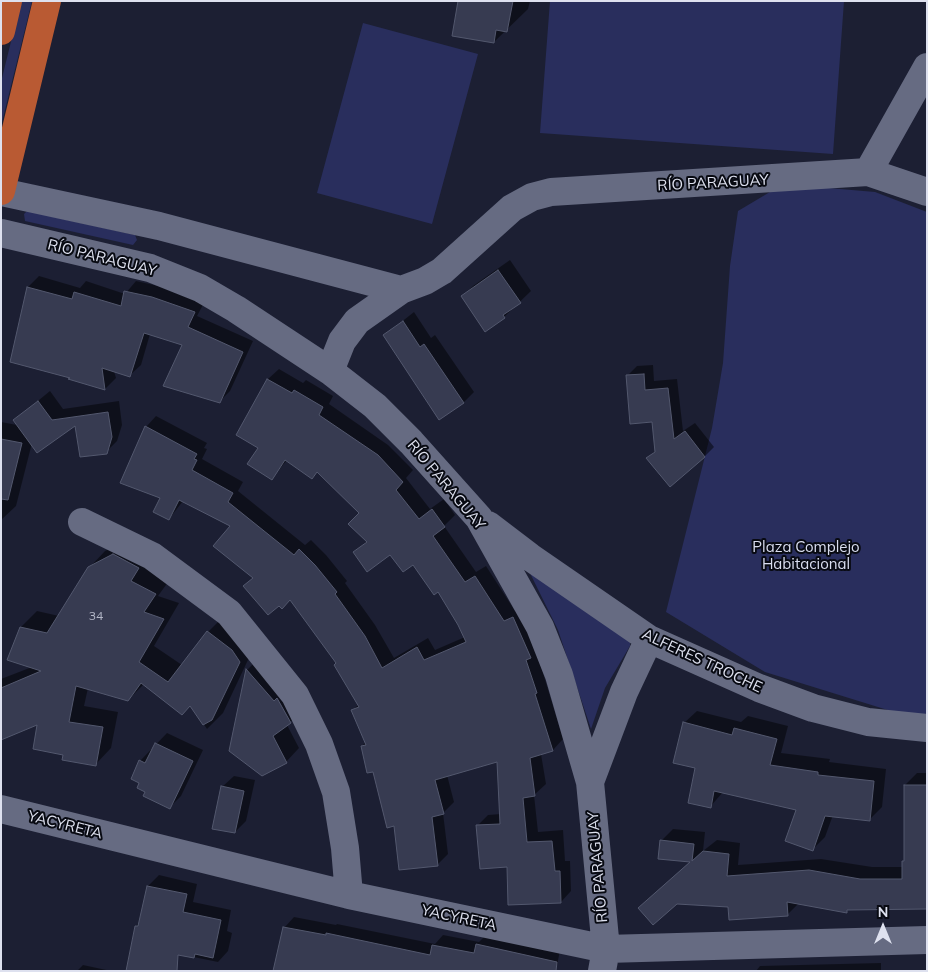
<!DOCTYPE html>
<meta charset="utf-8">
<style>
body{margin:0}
#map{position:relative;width:928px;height:972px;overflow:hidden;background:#1c1f33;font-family:Mulish,sans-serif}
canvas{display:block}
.frame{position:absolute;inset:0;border:2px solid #dee1ef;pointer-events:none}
.north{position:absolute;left:858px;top:902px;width:50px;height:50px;-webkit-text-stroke:4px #080a12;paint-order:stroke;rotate:0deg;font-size:14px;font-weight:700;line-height:20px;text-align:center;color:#dee1ef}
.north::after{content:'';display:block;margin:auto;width:18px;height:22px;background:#dee1ef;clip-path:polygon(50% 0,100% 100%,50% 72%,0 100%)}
</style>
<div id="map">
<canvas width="928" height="972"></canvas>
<div class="frame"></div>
<div class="north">N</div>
</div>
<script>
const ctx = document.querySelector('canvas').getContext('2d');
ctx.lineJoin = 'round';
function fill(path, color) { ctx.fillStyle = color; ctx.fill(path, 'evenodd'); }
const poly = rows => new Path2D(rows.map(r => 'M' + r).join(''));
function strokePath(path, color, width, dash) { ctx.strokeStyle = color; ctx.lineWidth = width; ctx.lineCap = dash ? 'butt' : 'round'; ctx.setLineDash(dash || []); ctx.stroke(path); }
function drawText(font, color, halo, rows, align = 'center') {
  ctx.font = font + ' Mulish,sans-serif'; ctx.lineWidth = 4; ctx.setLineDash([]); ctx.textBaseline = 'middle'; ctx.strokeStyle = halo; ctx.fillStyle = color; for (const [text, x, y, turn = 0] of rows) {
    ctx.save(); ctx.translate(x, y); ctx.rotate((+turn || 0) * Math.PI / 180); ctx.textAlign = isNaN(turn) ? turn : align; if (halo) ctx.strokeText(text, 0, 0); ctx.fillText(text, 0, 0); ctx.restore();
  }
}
const green = poly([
 [21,1,32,1,1,126,2,78],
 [550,1,844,1,833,154,540,133],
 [363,23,478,54,432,224,317,193],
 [817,187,875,192,927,212,927,714,907,716,765,672,666,612,712,428,723,363,730,266,738,211,775,189],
 [27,211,135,235,137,240,133,245,25,221,24,214],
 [527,567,630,640,630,646,605,688,591,729,558,630]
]);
const shadow = poly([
 [459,1,530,1,528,9,494,42],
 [510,260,531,291,504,317,462,297,473,286],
 [39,276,80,288,86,281,125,294,136,281,163,287,205,301,197,316,253,341,230,391,219,402,184,344,150,334,141,365,130,375,114,371,116,378,105,389,71,379,72,377,11,361,28,287],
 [414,312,431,338,435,335,474,392,464,402,439,419,385,335],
 [653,365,654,381,677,379,683,431,695,423,714,447,705,456,648,458,656,450,653,420,627,376,637,366],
 [279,369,303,383,306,380,333,396,329,404,388,445,413,470,406,478,430,509,444,499,455,515,444,526,476,572,486,566,515,611,523,607,563,739,553,750,541,754,546,784,534,795,538,832,563,830,565,861,570,861,571,891,561,902,508,866,477,826,488,815,501,814,498,760,447,775,454,802,443,813,448,854,437,865,395,825,374,770,362,746,366,742,353,710,359,704,337,663,291,598,254,577,232,526,183,501,169,519,146,427,156,416,207,443,204,448,207,449,202,459,243,482,238,491,305,545,311,540,326,555,347,581,345,583,375,625,394,658,428,638,435,650,465,637,438,590,413,563,390,553,354,553,367,541,361,513,318,471,312,477,287,460,272,478,260,447,237,434,268,379],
 [50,391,63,409,119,401,122,425,117,441,106,452,76,423,32,443,16,506,1,520,1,422,17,425,17,418],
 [129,539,171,578,158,596,179,603,154,646,182,665,208,632,224,616,255,645,223,713,207,729,191,705,144,684,128,700,88,688,84,706,118,712,111,748,95,765,64,754,39,723,1,739,1,679,32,667,21,627,37,611,59,616,89,568,105,551],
 [260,657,304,709,287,725,299,748,286,762,230,750,247,670],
 [697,711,741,722,748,716,788,726,781,753,830,759,829,762,886,769,882,807,870,819,833,815,825,837,813,849,798,810,723,792,710,807,684,723],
 [167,733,203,750,181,796,170,807,147,792,141,782,140,761],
 [917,773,927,773,927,908,849,909,846,912,799,903,787,915,729,906,692,861,661,841,673,829,705,832,703,851,717,840,740,843,738,865,821,859,872,867,903,867,905,859,905,785],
 [234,776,255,780,246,821,235,832,222,787],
 [159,875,197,884,193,902,231,910,227,931,232,933,228,951,218,962,169,952,136,926,140,922,148,886],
 [294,917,336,925,337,924,435,944,443,935,479,942,487,934,560,950,556,971,274,971,284,928],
 [881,963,881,971,756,971,760,966],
 [83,965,111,971,77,971]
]);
const building = poly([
 [458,1,513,1,507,32,496,30,494,43,452,36,458,1],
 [498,270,521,303,503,315,505,318,485,332,461,296,498,270],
 [27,287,72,299,74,292,121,306,124,291,152,297,195,312,188,327,243,352,220,403,163,386,182,345,144,333,130,377,102,368,105,390,68,379,70,378,10,362,27,287],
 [403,321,420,347,424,344,464,403,439,420,383,335,403,321],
 [644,374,645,390,668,388,674,439,685,431,705,457,670,487,646,458,655,452,652,422,630,424,626,375,644,374],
 [267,379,292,393,294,390,323,407,319,415,378,455,403,482,396,490,419,519,432,509,445,527,433,536,465,582,475,576,504,621,513,617,531,658,526,660,537,693,535,694,553,751,530,758,535,796,523,798,527,842,552,841,555,871,560,871,561,903,508,905,507,867,480,869,476,825,500,824,497,762,435,780,444,814,432,817,438,866,399,870,394,826,387,828,373,772,367,773,361,746,366,745,351,710,359,707,334,665,336,663,290,600,282,609,279,606,268,615,243,586,253,578,213,546,230,526,179,500,169,520,153,512,160,498,120,483,145,426,197,454,194,459,197,460,192,470,233,493,228,502,294,555,299,549,315,565,337,592,335,594,365,636,382,668,417,647,424,660,466,642,458,625,438,592,434,595,413,565,403,572,390,555,367,572,353,552,367,542,348,524,359,513,317,472,312,479,285,460,272,480,247,464,258,448,236,435,267,379],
 [38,401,52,420,108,412,112,437,107,454,80,457,75,426,37,453,13,420,38,401],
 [1,439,22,443,8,500,1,499,1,439],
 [113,554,139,568,131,581,156,594,144,612,164,619,139,662,168,682,207,631,232,650,240,662,212,720,203,725,190,706,182,715,141,683,128,701,76,686,69,722,103,727,96,766,62,760,63,755,33,749,37,725,1,740,1,688,41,671,7,660,20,627,47,633,88,567,113,554],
 [246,669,274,701,277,698,291,723,273,736,287,763,262,776,229,751,246,669],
 [683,722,732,735,734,728,777,739,770,765,818,772,818,775,874,781,870,821,825,816,813,851,785,841,796,810,714,791,711,808,688,803,695,768,673,763,683,722],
 [155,743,193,761,170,809,143,796,145,792,137,788,139,783,131,779,139,760,145,763,155,743],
 [904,785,927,785,927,909,847,910,847,913,787,902,788,916,729,920,728,907,677,904,653,925,638,908,690,862,658,859,660,840,694,844,692,861,703,851,729,854,727,876,809,870,860,879,902,879,902,861,904,861,904,785],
 [221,786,244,791,235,833,212,829,221,786],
 [147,886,187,894,183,912,221,920,213,958,195,954,194,958,178,955,177,971,126,971,135,926,138,926,147,886],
 [283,927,326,935,326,933,430,955,432,945,474,953,476,944,557,962,556,971,273,971,283,927]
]);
const minor = poly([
 [868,172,927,67],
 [1,192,159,226,401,290,425,281,442,271,512,208,532,197,551,192,868,172,927,192],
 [1,233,150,268,200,288,236,309,330,371,375,406,411,442,479,518,540,627,559,675,590,782,606,949,602,971],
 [330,371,342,341,357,321,401,290],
 [82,522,152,556,229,613,295,695,319,744,336,792,345,848,349,895],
 [488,525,530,557,649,639,759,688,813,708,868,722,927,728],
 [590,782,624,692,649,639],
 [1,809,349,895,606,949,927,940]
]);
const trunk = poly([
 [1,31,8,1],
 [1,191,47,1]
]);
const numberNames = [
 ["34",96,616]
];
const streetNames = [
 ["RÍO PARAGUAY",713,183,-3],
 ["RÍO PARAGUAY",102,258,14],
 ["RÍO PARAGUAY",446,485,50],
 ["ALFERES TROCHE",702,661,25],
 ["YACYRETA",65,825,14],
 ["RÍO PARAGUAY",598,867,-95],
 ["YACYRETA",459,918,12]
];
const parkNames = [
 ["Plaza Complejo",806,547],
 ["Habitacional",806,564]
];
fill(green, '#292e5d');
fill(shadow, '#0007');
fill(building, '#373b51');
strokePath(building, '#53586e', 1);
strokePath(minor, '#666b82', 28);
strokePath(trunk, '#b95a33', 28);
drawText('12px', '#b4b8c8', null, numberNames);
drawText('15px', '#dee1ef', '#080a12', streetNames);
drawText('15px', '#d9ddef', '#080a12', parkNames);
</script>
